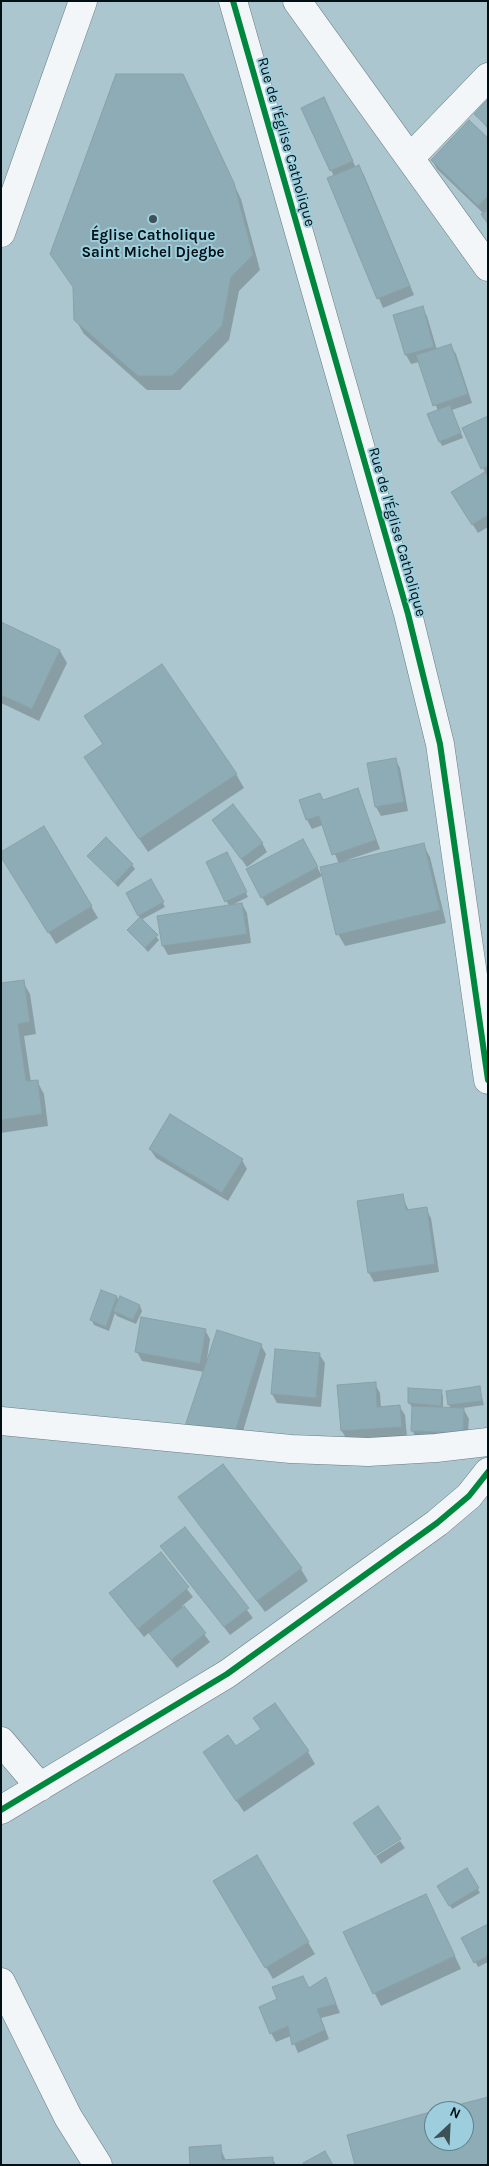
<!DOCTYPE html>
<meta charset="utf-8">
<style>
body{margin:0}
#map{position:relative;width:489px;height:2166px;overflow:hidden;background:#abc6ce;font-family:Karla,sans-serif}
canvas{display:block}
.frame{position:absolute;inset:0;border:2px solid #001015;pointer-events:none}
.north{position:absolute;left:424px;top:2101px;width:50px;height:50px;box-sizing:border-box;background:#9ccedd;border:1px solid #5e828d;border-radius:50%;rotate:25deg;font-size:14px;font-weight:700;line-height:20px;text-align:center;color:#001015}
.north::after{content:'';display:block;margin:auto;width:18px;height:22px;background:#3c5056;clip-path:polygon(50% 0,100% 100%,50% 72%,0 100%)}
</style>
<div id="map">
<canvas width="489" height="2166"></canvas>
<div class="frame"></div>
<div class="north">N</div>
</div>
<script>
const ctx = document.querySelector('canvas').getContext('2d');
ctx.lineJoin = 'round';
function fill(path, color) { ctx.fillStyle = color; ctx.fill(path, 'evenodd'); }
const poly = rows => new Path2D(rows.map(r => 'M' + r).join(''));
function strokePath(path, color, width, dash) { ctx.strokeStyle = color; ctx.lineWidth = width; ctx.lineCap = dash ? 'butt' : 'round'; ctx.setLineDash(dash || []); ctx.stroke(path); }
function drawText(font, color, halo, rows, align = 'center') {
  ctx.font = font + ' Karla,sans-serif'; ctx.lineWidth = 4; ctx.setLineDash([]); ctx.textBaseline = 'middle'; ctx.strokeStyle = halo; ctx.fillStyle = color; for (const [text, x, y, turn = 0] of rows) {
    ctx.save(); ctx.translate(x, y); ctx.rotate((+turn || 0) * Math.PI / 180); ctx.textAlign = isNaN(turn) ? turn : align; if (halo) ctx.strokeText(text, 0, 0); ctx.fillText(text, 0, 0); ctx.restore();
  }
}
const shadow = poly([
 [182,76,241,199,260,270,239,291,229,340,180,390,147,390,84,334,75,319,75,289,51,254],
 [488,101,488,129,476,114],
 [328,107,356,168,359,167,364,175,414,295,383,308,328,179,334,176,331,170],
 [488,140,488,222,484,214,437,169,432,160],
 [422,308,427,316,437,350,450,345,456,354,472,403,452,410,463,438,442,446,440,442,438,411,419,362,411,364,406,355,394,315],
 [488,417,488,527,478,533,453,492,485,473,483,468],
 [1,623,60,651,67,663,39,721,1,703],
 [86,717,236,774,244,788,148,852,94,771,103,745],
 [395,759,400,768,408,811,381,816,376,807,368,764],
 [358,790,380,849,347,860,348,862,423,845,430,857,446,923,345,946,338,934,339,864,323,825,312,829,307,820,320,794,324,801],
 [213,820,262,843,267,852,247,867],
 [303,841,322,876,267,906,262,897],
 [89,856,132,865,135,869,118,887],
 [229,858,248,897,232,905,242,904,247,913,251,943,168,955,163,946,229,906,208,863],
 [8,866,91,906,98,918,56,944],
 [151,880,165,907,141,920,159,940,148,952,129,930,140,918,127,893],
 [23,982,30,994,36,1034,24,1036,31,1082,37,1081,44,1094,48,1126,1,1133,1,985],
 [150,1149,242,1160,247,1169,228,1201,156,1158],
 [402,1196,409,1211,426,1209,431,1218,439,1272,374,1282,369,1273],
 [102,1292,117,1297,119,1301,120,1298,140,1306,142,1311,136,1324,117,1316,115,1313,109,1331,94,1325,92,1320],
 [205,1330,210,1339,207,1359,261,1345,266,1354,241,1438,191,1438,204,1372,142,1361,137,1352],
 [319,1354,325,1363,321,1407,277,1403,272,1394],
 [375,1384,380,1393,381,1408,399,1406,405,1415,407,1436,347,1440,342,1431],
 [479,1387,484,1405,463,1408,469,1419,467,1442,417,1439,412,1430,413,1408,409,1403,441,1391,443,1396,443,1409,452,1409,449,1405],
 [180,1498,301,1569,308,1581,265,1612],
 [185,1528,253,1618,230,1635,162,1546],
 [160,1554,193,1597,182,1606,210,1642,177,1668,150,1632,144,1637,116,1602],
 [255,1718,308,1752,315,1764,244,1812,204,1753,236,1748,261,1730],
 [400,1841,405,1848,381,1864,376,1856],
 [257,1857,315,1954,273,1979,215,1882],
 [467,1870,480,1893,452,1909,439,1886],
 [432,1908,461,1969,381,2006,345,1933],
 [488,1926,488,1962,478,1967,463,1938],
 [326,1979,340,2013,321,2018,329,2039,298,2053,291,2036,276,2042,271,2033,309,1990],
 [220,2147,226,2161,272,2158,276,2165,191,2165]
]);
const building = poly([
 [116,74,183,74,234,183,253,255,231,277,222,326,172,376,138,376,74,320,73,287,50,254,116,74],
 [324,97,353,161,330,171,301,108,324,97],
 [488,99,488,127,474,114,488,99],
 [469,120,488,138,488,196,478,206,431,160,469,120],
 [359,165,410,286,377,299,327,178,359,165],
 [488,210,488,224,481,214,488,210],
 [423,306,434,347,405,355,393,315,423,306],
 [451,344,468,394,433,406,416,355,451,344],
 [450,405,461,433,439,442,427,414,450,405],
 [488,416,488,466,481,469,462,428,488,416],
 [485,472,488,477,488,515,472,525,451,492,485,472],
 [1,622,60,650,32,709,1,695,1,622],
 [162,664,237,774,139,839,84,757,103,744,84,716,162,664],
 [396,758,404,802,375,807,367,763,396,758],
 [358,788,376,840,332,855,319,816,306,820,299,800,320,793,323,800,358,788],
 [233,804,263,843,241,859,212,820,233,804],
 [44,826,92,906,48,933,1,857,1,852,44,826],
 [106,837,133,864,115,883,87,856,106,837],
 [303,839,318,867,261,898,246,869,303,839],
 [424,843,440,910,336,935,320,867,424,843],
 [227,852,247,892,225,902,206,862,227,852],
 [151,879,164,902,138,916,126,893,151,879],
 [242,903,247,934,162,946,157,916,242,903],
 [140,917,158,935,145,948,127,930,140,917],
 [24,980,30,1022,18,1024,26,1081,38,1080,42,1114,1,1120,1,983,24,980],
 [170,1114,243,1159,222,1193,149,1149,170,1114],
 [403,1194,406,1210,427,1207,435,1264,368,1273,357,1201,403,1194],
 [101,1290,117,1296,106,1327,90,1320,101,1290],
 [120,1296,140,1305,133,1320,113,1311,120,1296],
 [141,1317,206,1329,200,1364,135,1352,141,1317],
 [217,1330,262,1344,236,1429,184,1429,217,1330],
 [275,1349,320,1353,316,1398,271,1394,275,1349],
 [376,1382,377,1407,400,1405,402,1427,341,1431,337,1385,376,1382],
 [480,1386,482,1401,448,1405,446,1391,480,1386],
 [408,1388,442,1390,441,1406,408,1403,408,1388],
 [412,1406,464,1408,463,1433,411,1431,412,1406],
 [223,1464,302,1568,257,1601,178,1497,223,1464],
 [185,1527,249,1608,224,1627,160,1546,185,1527],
 [161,1552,189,1587,138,1629,109,1593,161,1552],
 [184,1606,206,1633,171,1660,149,1633,184,1606],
 [275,1703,309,1751,236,1801,203,1752,228,1735,236,1746,261,1729,253,1718,275,1703],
 [378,1806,401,1839,375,1855,353,1823,378,1806],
 [257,1855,309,1942,265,1968,213,1881,257,1855],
 [467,1868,479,1888,449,1906,437,1886,467,1868],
 [426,1894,455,1956,373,1994,343,1932,426,1894],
 [488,1924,488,1956,474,1963,461,1938,488,1924],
 [303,1976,309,1988,326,1977,336,2004,317,2009,325,2030,292,2045,288,2026,270,2034,259,2007,277,1999,272,1987,303,1976],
 [488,2097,488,2165,355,2165,347,2135,434,2111,434,2141,464,2141,464,2111,435,2111,488,2097],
 [221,2145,222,2160,273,2157,273,2165,190,2165,189,2147,221,2145],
 [325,2151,333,2165,304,2165,303,2163,325,2151]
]);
const minor = poly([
 [233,1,408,614,440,744,488,1080],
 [297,1,488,267],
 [410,158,488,77],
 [1,233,83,1],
 [1,1421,291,1449,368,1452,436,1448,488,1442],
 [1,1741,40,1787],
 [1,1810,227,1674,437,1523,469,1496,488,1472],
 [1,1982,68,2117,98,2165]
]);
const cycleway = poly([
 [233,1,408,614,440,744,488,1080],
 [1,1810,227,1674,437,1523,469,1496,488,1472]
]);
const markers = [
 [153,219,5,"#3c5056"]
];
const streetNames = [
 ["Rue de l'Église Catholique",286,142,74],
 ["Rue de l'Église Catholique",397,532,74]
];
const poiNames = [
 ["Église Catholique",153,236],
 ["Saint Michel Djegbe",153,253]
];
fill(shadow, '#0003');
fill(building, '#8dacb5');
strokePath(building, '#8aa0a6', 1);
strokePath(minor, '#667c82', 29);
strokePath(minor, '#f2f6f8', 28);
strokePath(cycleway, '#00873e', 6);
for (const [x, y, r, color] of markers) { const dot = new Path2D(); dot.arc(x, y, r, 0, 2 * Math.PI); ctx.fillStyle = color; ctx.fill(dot); strokePath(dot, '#9ccedd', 2); }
drawText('15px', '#001015', '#9ccedd', streetNames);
drawText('bold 15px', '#001015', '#9ccedd', poiNames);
</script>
